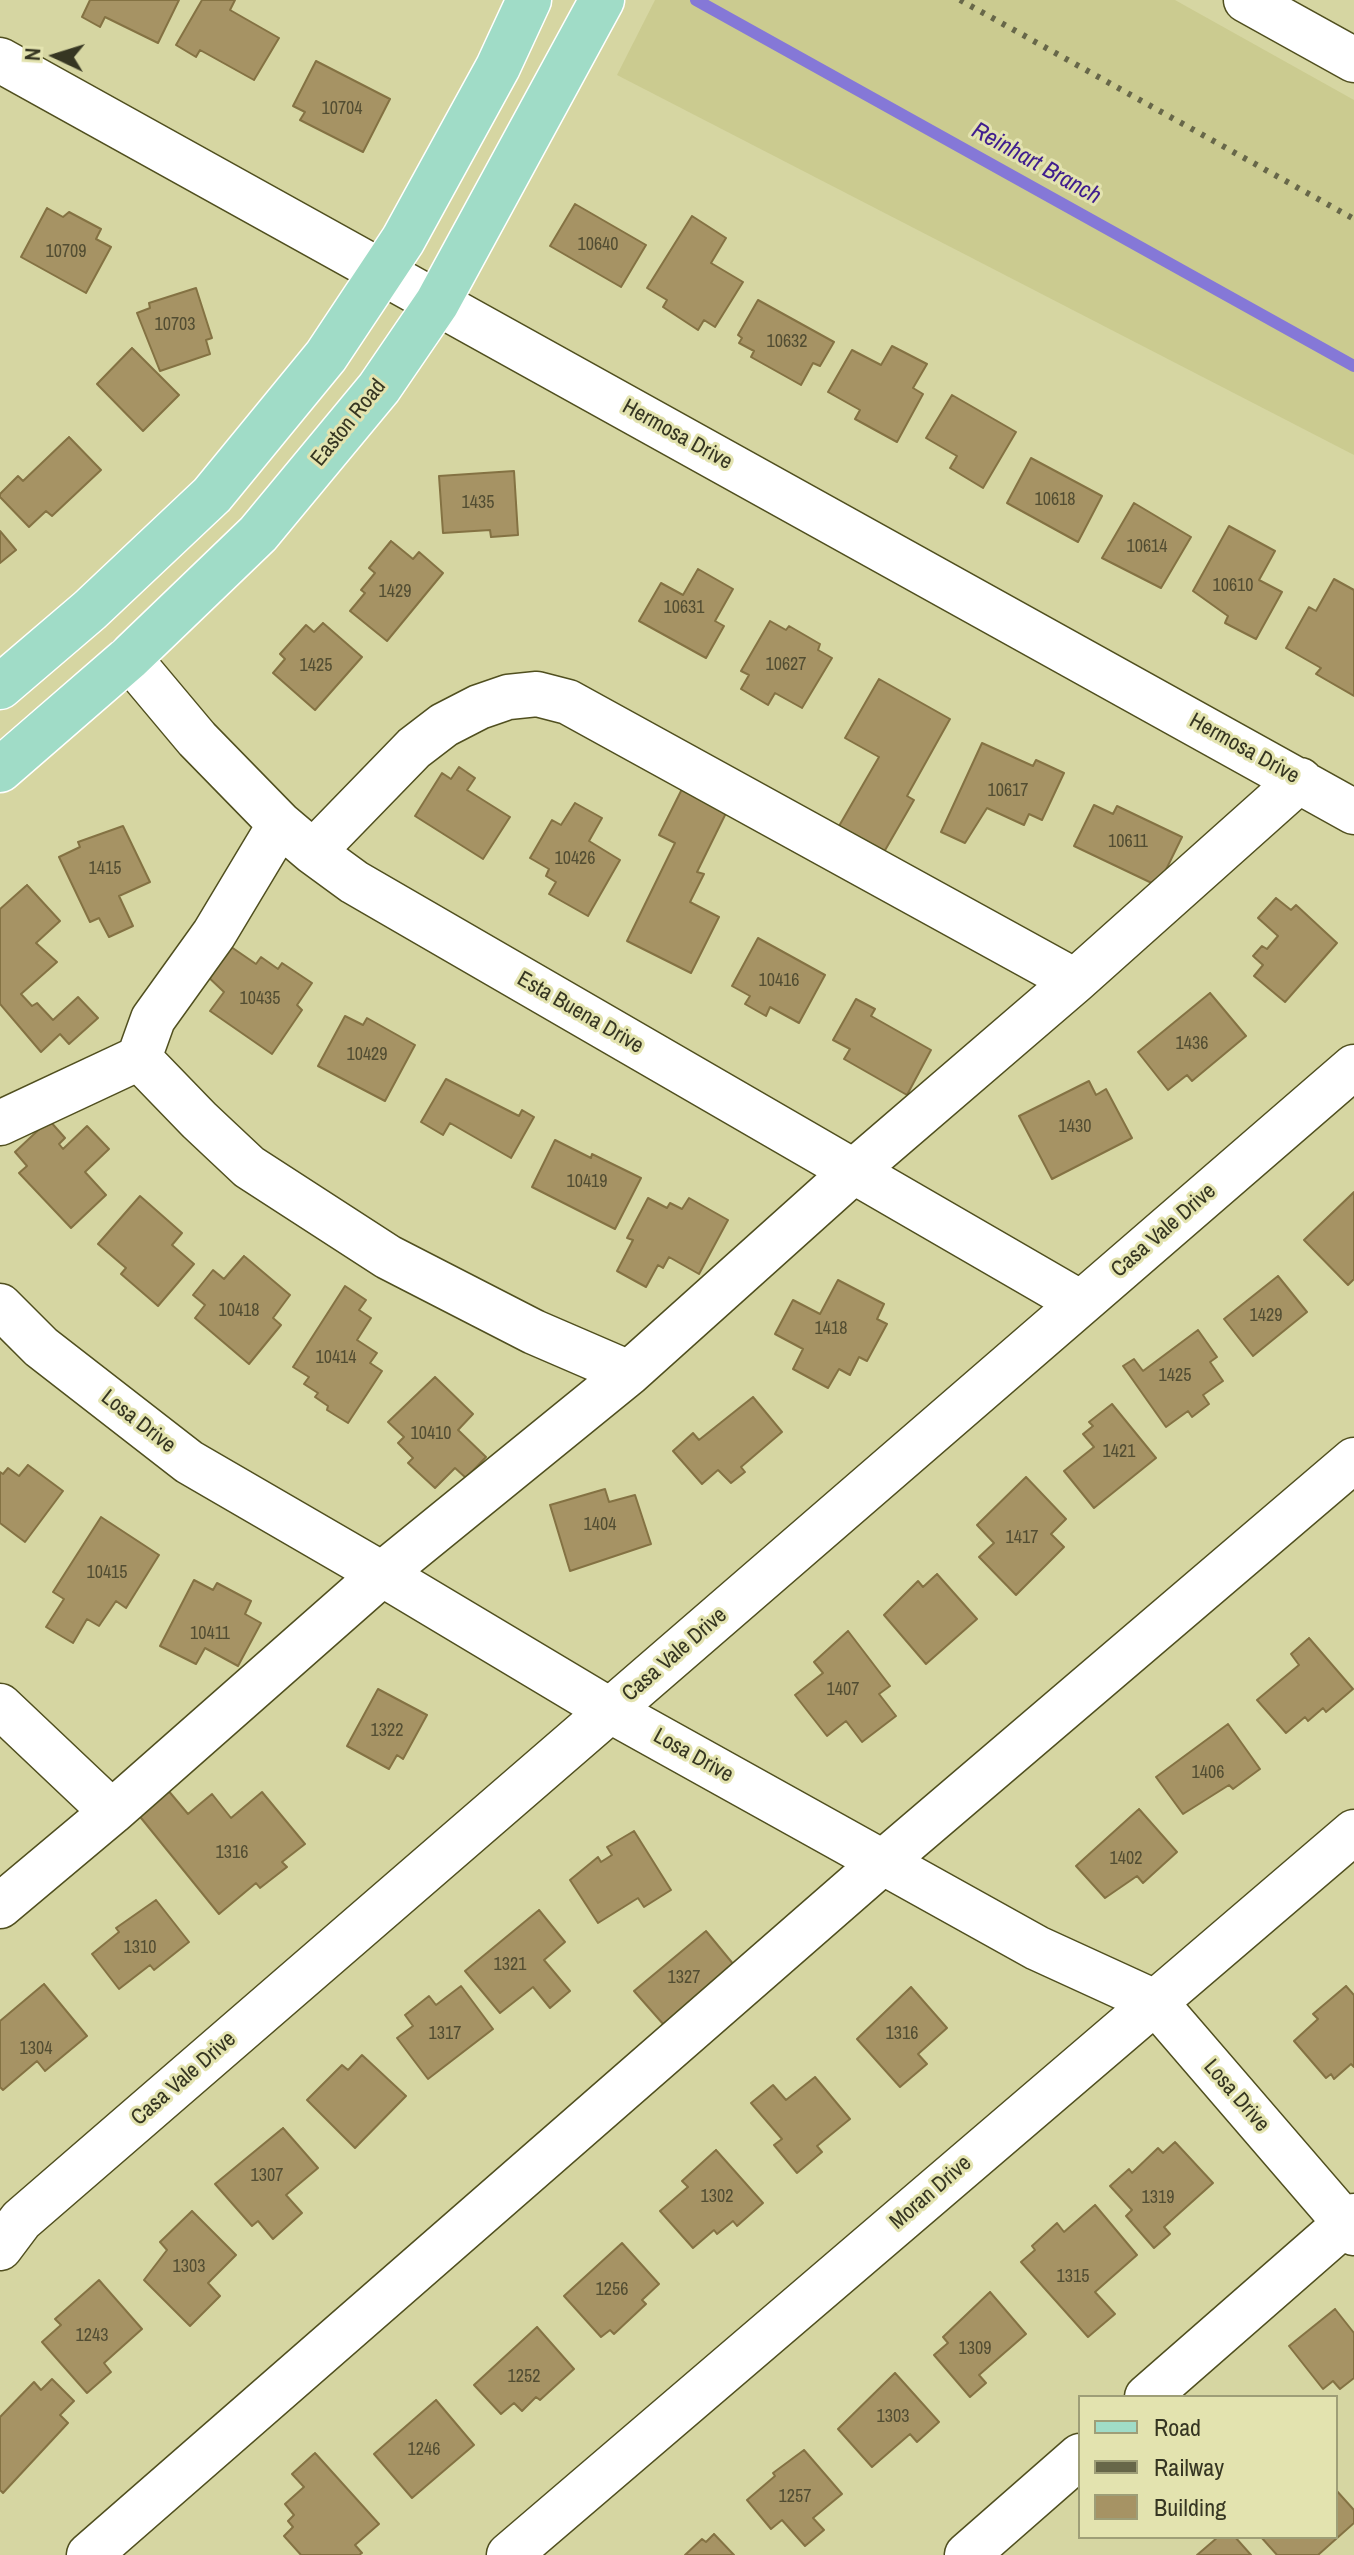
<!DOCTYPE html>
<style>
body{margin:0}
#map{position:relative;width:1354px;height:2555px;overflow:hidden;background:#d6d6a2;font-family:"Archivo Narrow",sans-serif}
canvas{display:block}
.legend{position:absolute;left:1078px;top:2395px;width:260px;height:144px;box-sizing:border-box;background:#e3e3af;border:2px solid #9e9e77;margin:0;padding:10px 14px;list-style:none;font-size:24px;color:#363622}
.legend li{display:flex;align-items:center;gap:16px;height:40px}
.legend b{width:40px;border:2px solid #9e9e77}
.north{position:absolute;left:16px;top:16px;width:80px;height:80px;-webkit-text-stroke:6px #e3e3af;paint-order:stroke;rotate:274deg;font-size:22px;font-weight:700;line-height:32px;text-align:center;color:#363622}
.north::after{content:'';display:block;margin:auto;width:28px;height:36px;background:#363622;clip-path:polygon(50% 0,100% 100%,50% 72%,0 100%)}
</style>
<div id="map">
<canvas width="1354" height="2555"></canvas>
<ul class="legend">
<li><b style="height:10px;background:#a0dcc7"></b>Road</li>
<li><b style="height:10px;background:#676749"></b>Railway</li>
<li><b style="height:22px;background:#a69364"></b>Building</li>
</ul>
<div class="north">N</div>
</div>
<script>
const ctx = document.querySelector('canvas').getContext('2d');
ctx.lineJoin = 'round';
function fill(path, color) { ctx.fillStyle = color; ctx.fill(path, 'evenodd'); }
const poly = rows => new Path2D(rows.map(r => 'M' + r).join(''));
function strokePath(path, color, width, dash) { ctx.strokeStyle = color; ctx.lineWidth = width; ctx.lineCap = dash ? 'butt' : 'round'; ctx.setLineDash(dash || []); ctx.stroke(path); }
function drawText(font, color, halo, rows, align = 'center') {
  ctx.font = font + ' "Archivo Narrow",sans-serif'; ctx.lineWidth = 6; ctx.setLineDash([]); ctx.textBaseline = 'middle'; ctx.strokeStyle = halo; ctx.fillStyle = color; for (const [text, x, y, turn = 0] of rows) {
    ctx.save(); ctx.translate(x, y); ctx.rotate((+turn || 0) * Math.PI / 180); ctx.textAlign = isNaN(turn) ? turn : align; if (halo) ctx.strokeText(text, 0, 0); ctx.fillText(text, 0, 0); ctx.restore();
  }
}
const built = poly([
 [655,0,1175,0,1354,100,1354,455,617,75]
]);
const stream = poly([
 [696,0,1354,366]
]);
const building = poly([
 [90,0,179,0,158,43,105,17,100,27,82,17,90,0],
 [202,0,235,0,230,10,279,38,254,80,200,50,196,57,176,45,202,0],
 [316,61,390,99,363,152,300,120,305,112,293,106,316,61],
 [575,204,646,245,621,287,550,246,575,204],
 [47,208,63,217,69,212,101,229,96,239,111,247,86,293,21,257,47,208],
 [692,216,726,238,711,263,743,282,715,327,704,320,698,330,663,307,667,300,647,288,692,216],
 [196,288,212,338,206,340,210,354,160,371,137,313,150,308,149,303,196,288],
 [758,300,834,342,820,366,813,363,801,385,751,357,754,351,739,343,742,338,738,335,758,300],
 [892,346,927,364,913,388,923,394,897,442,855,419,860,410,828,392,852,350,881,365,892,346],
 [132,348,179,395,143,431,97,384,132,348],
 [952,395,1016,432,983,488,950,468,957,456,926,438,952,395],
 [69,437,101,470,52,516,46,511,29,527,0,497,0,494,18,476,23,481,69,437],
 [1031,458,1102,496,1078,542,1007,503,1031,458],
 [514,471,518,535,491,537,490,530,443,533,439,476,514,471],
 [1134,503,1191,537,1161,588,1102,558,1134,503],
 [1229,526,1275,551,1259,580,1282,592,1256,639,1225,623,1228,616,1193,591,1229,526],
 [0,531,16,550,0,563,0,531],
 [391,541,413,559,419,552,443,573,387,641,350,611,365,593,361,590,375,573,369,568,391,541],
 [698,569,733,589,715,621,724,626,706,658,639,621,661,583,683,595,698,569],
 [1334,579,1354,590,1354,696,1316,674,1321,668,1286,648,1309,607,1316,611,1334,579],
 [770,621,786,630,789,626,820,644,818,650,832,658,802,708,775,693,768,705,741,689,749,675,741,671,770,621],
 [323,623,362,657,315,710,273,673,285,659,280,654,306,625,314,632,323,623],
 [879,679,950,719,907,796,914,800,884,852,839,826,879,757,845,738,879,679],
 [982,743,1033,766,1036,760,1064,773,1042,820,1029,814,1024,825,987,808,965,843,941,832,982,743],
 [459,767,475,778,467,790,510,817,483,859,415,816,442,773,451,779,459,767],
 [684,785,729,807,697,872,704,874,690,902,719,917,691,973,627,941,675,843,659,835,684,785],
 [575,803,602,818,589,841,620,860,588,916,549,894,556,882,546,876,549,869,530,858,552,820,561,825,575,803],
 [1094,805,1113,814,1117,806,1182,837,1158,886,1074,846,1094,805],
 [123,826,150,882,119,896,133,926,109,937,99,918,90,922,59,857,80,847,78,842,123,826],
 [27,885,60,921,36,943,57,962,21,994,32,1006,37,1003,53,1020,78,997,98,1018,69,1044,60,1034,41,1052,0,1004,0,909,27,885],
 [1276,898,1291,910,1296,905,1337,943,1285,1002,1254,976,1263,965,1253,956,1262,946,1267,949,1278,936,1258,918,1276,898],
 [758,938,825,975,799,1023,770,1007,766,1016,745,1004,750,996,732,986,758,938],
 [224,942,256,964,261,957,278,969,282,963,312,983,297,1005,302,1010,272,1054,210,1011,224,992,203,972,224,942],
 [1210,993,1246,1036,1192,1081,1187,1075,1168,1090,1138,1052,1210,993],
 [856,999,875,1009,871,1016,931,1050,907,1095,844,1059,850,1049,833,1040,856,999],
 [345,1016,363,1025,367,1018,415,1045,385,1101,318,1066,345,1016],
 [446,1079,519,1116,522,1110,534,1117,511,1158,450,1123,443,1135,421,1122,446,1079],
 [1089,1081,1096,1095,1106,1089,1132,1138,1052,1179,1019,1116,1089,1081],
 [49,1120,65,1138,59,1144,63,1149,87,1126,109,1149,85,1172,106,1195,71,1228,19,1173,27,1166,15,1152,49,1120],
 [555,1140,591,1158,592,1154,641,1178,615,1229,532,1187,555,1140],
 [1354,1192,1354,1279,1348,1285,1304,1240,1354,1192],
 [140,1196,182,1233,172,1245,194,1264,158,1306,121,1274,126,1268,98,1244,140,1196],
 [648,1198,667,1208,670,1203,682,1209,689,1198,728,1220,699,1274,669,1257,663,1268,658,1265,646,1287,617,1271,633,1240,627,1238,648,1198],
 [244,1256,290,1295,273,1318,281,1325,249,1364,195,1318,205,1305,193,1295,213,1270,224,1279,244,1256],
 [1278,1276,1307,1312,1253,1356,1224,1319,1278,1276],
 [838,1280,884,1304,877,1319,887,1324,867,1361,859,1357,850,1375,839,1369,828,1388,793,1369,803,1349,775,1334,793,1300,820,1314,838,1280],
 [345,1286,366,1300,359,1310,371,1318,357,1340,377,1353,370,1363,382,1371,348,1423,327,1410,328,1406,315,1397,318,1393,304,1384,309,1377,293,1367,345,1286],
 [1198,1330,1217,1357,1210,1362,1223,1381,1203,1395,1209,1404,1192,1417,1188,1411,1166,1427,1123,1366,1134,1359,1143,1371,1198,1330],
 [435,1377,473,1414,458,1430,486,1457,466,1478,455,1468,435,1488,408,1463,413,1458,398,1443,404,1437,388,1422,435,1377],
 [753,1397,782,1432,741,1467,745,1472,731,1483,718,1470,702,1484,673,1451,693,1433,699,1440,753,1397],
 [1112,1404,1156,1458,1094,1508,1064,1471,1094,1447,1083,1434,1093,1426,1089,1422,1112,1404],
 [28,1465,63,1491,25,1542,0,1523,0,1472,3,1474,8,1468,19,1476,28,1465],
 [1026,1477,1066,1519,1051,1534,1064,1547,1016,1595,979,1557,994,1543,977,1525,1026,1477],
 [605,1489,609,1502,635,1495,651,1544,570,1571,550,1505,605,1489],
 [101,1517,159,1555,126,1608,116,1601,99,1626,87,1619,73,1643,46,1627,64,1599,53,1592,101,1517],
 [937,1574,977,1619,926,1664,884,1615,918,1581,923,1587,937,1574],
 [194,1580,213,1590,217,1583,251,1601,245,1614,261,1623,238,1666,205,1648,196,1664,160,1646,194,1580],
 [848,1631,890,1686,879,1694,896,1716,862,1742,846,1721,827,1736,795,1695,823,1673,814,1662,848,1631],
 [1309,1638,1353,1689,1326,1712,1323,1708,1308,1721,1305,1717,1286,1733,1257,1700,1299,1665,1291,1654,1309,1638],
 [378,1689,427,1715,403,1759,397,1755,389,1769,347,1746,378,1689],
 [1228,1724,1260,1769,1233,1789,1229,1785,1183,1814,1156,1777,1228,1724],
 [167,1789,188,1814,212,1794,231,1818,262,1792,305,1844,282,1862,287,1867,260,1888,256,1883,219,1914,137,1813,167,1789],
 [1139,1809,1177,1852,1143,1883,1137,1876,1105,1898,1076,1866,1139,1809],
 [634,1831,671,1890,644,1907,638,1898,598,1923,570,1880,598,1857,601,1862,612,1855,607,1847,634,1831],
 [156,1900,189,1942,154,1970,150,1965,119,1989,92,1954,119,1932,116,1928,156,1900],
 [539,1910,565,1942,544,1960,570,1991,550,2008,533,1987,500,2013,465,1971,539,1910],
 [706,1931,734,1965,664,2025,634,1991,706,1931],
 [44,1984,87,2036,45,2071,37,2061,3,2090,0,2087,0,2021,44,1984],
 [461,1986,493,2029,428,2079,397,2038,413,2026,405,2015,429,1996,436,2005,461,1986],
 [1346,1986,1354,1995,1354,2067,1351,2064,1334,2079,1331,2074,1326,2078,1294,2041,1318,2019,1313,2014,1346,1986],
 [911,1987,947,2028,918,2054,927,2064,900,2087,857,2039,911,1987],
 [362,2055,406,2096,355,2148,307,2100,342,2065,348,2070,362,2055],
 [815,2077,850,2119,817,2146,822,2152,797,2173,774,2145,782,2139,751,2103,773,2085,786,2100,815,2077],
 [283,2128,318,2168,286,2195,302,2213,273,2239,258,2221,252,2226,215,2184,283,2128],
 [1175,2142,1213,2183,1164,2227,1170,2234,1154,2248,1126,2216,1132,2210,1110,2186,1129,2169,1132,2173,1158,2148,1163,2153,1175,2142],
 [716,2150,763,2203,737,2226,733,2221,717,2234,714,2230,693,2248,660,2211,688,2187,682,2181,716,2150],
 [1095,2205,1137,2255,1095,2292,1115,2314,1088,2337,1021,2262,1035,2250,1032,2246,1057,2223,1064,2232,1095,2205],
 [192,2211,236,2255,208,2283,220,2296,190,2326,144,2280,167,2250,160,2242,192,2211],
 [622,2243,659,2284,642,2300,646,2304,614,2334,610,2330,601,2337,564,2296,622,2243],
 [99,2280,142,2329,104,2363,111,2372,87,2393,42,2342,61,2325,55,2319,99,2280],
 [990,2292,1026,2334,979,2375,986,2383,970,2397,934,2355,948,2343,943,2337,990,2292],
 [1335,2309,1354,2333,1354,2378,1340,2389,1333,2381,1323,2389,1289,2346,1335,2309],
 [537,2327,574,2369,540,2400,536,2397,522,2411,514,2403,501,2414,474,2385,537,2327],
 [895,2373,939,2422,917,2442,910,2434,872,2467,838,2429,895,2373],
 [52,2379,74,2401,60,2415,68,2423,3,2493,0,2490,0,2417,34,2382,41,2390,52,2379],
 [436,2400,474,2445,412,2498,374,2454,436,2400],
 [804,2450,842,2494,813,2518,824,2530,805,2546,782,2520,771,2529,747,2500,775,2476,773,2473,804,2450],
 [315,2453,379,2524,355,2545,362,2553,359,2555,301,2555,284,2536,293,2527,288,2521,294,2515,285,2504,304,2487,292,2474,315,2453],
 [1336,2490,1354,2510,1354,2523,1318,2555,1277,2555,1261,2537,1336,2537,1336,2490],
 [714,2534,734,2555,685,2555,702,2539,706,2542,714,2534],
 [1218,2537,1235,2537,1251,2555,1197,2555,1218,2537]
]);
const minor = poly([
 [1246,0,1354,60],
 [0,60,1354,812],
 [129,658,197,739,280,824,313,852,354,882,1081,1303],
 [313,852,414,748,444,725,479,707,508,697,537,694,568,702,1075,981],
 [139,1058,153,1019,214,934,280,824],
 [0,1123,139,1058,199,1120,249,1167,388,1257,534,1332,629,1373],
 [0,1306,41,1347,189,1462,382,1574,611,1711,1037,1948,1155,2002,1354,2233],
 [0,1706,112,1812,0,1906],
 [112,1812,382,1574,629,1373,854,1171,1075,981,1300,780],
 [0,2248,21,2220,1354,1067],
 [1147,2397,1354,2216],
 [89,2555,883,1862,1354,1460],
 [509,2555,1354,1832],
 [967,2555,1080,2456]
]);
const major = poly([
 [0,687,90,610,212,495,326,356,403,240,498,67,529,0],
 [0,770,129,658,258,534,379,388,437,303,602,0]
]);
const rail = poly([
 [960,0,1354,219]
]);
const numberNames = [
 ["10704",342,109],
 ["10640",598,245],
 ["10709",66,252],
 ["10703",175,325],
 ["10632",787,342],
 ["10618",1055,500],
 ["1435",478,503],
 ["10614",1147,547],
 ["10610",1233,586],
 ["1429",395,592],
 ["10631",684,608],
 ["10627",786,665],
 ["1425",316,666],
 ["10617",1008,791],
 ["10611",1128,842],
 ["10426",575,859],
 ["1415",105,869],
 ["10416",779,981],
 ["10435",260,999],
 ["1436",1192,1044],
 ["10429",367,1055],
 ["1430",1075,1127],
 ["10419",587,1182],
 ["10418",239,1311],
 ["1429",1266,1316],
 ["1418",831,1329],
 ["10414",336,1358],
 ["1425",1175,1376],
 ["10410",431,1434],
 ["1421",1119,1452],
 ["1404",600,1525],
 ["1417",1022,1538],
 ["10415",107,1573],
 ["10411",210,1634],
 ["1407",843,1690],
 ["1322",387,1731],
 ["1406",1208,1773],
 ["1316",232,1853],
 ["1402",1126,1859],
 ["1310",140,1948],
 ["1321",510,1965],
 ["1327",684,1978],
 ["1317",445,2034],
 ["1316",902,2034],
 ["1304",36,2049],
 ["1307",267,2176],
 ["1302",717,2197],
 ["1319",1158,2198],
 ["1303",189,2267],
 ["1315",1073,2277],
 ["1256",612,2290],
 ["1243",92,2336],
 ["1309",975,2349],
 ["1252",524,2377],
 ["1303",893,2417],
 ["1246",424,2450],
 ["1257",795,2497]
];
const streetNames = [
 ["Easton Road",349,423,-51],
 ["Hermosa Drive",677,435,29],
 ["Hermosa Drive",1244,749,29],
 ["Esta Buena Drive",580,1013,30],
 ["Casa Vale Drive",1164,1231,-41],
 ["Losa Drive",138,1422,38],
 ["Casa Vale Drive",675,1655,-41],
 ["Losa Drive",693,1756,29],
 ["Casa Vale Drive",184,2079,-41],
 ["Losa Drive",1236,2096,49],
 ["Moran Drive",931,2193,-41]
];
const waterNames = [
 ["Reinhart Branch",1036,164,29]
];
fill(built, '#cbcb90');
strokePath(stream, '#8578d7', 12);
fill(building, '#a69364');
strokePath(building, '#847243', 2);
strokePath(minor, '#504f1f', 47);
strokePath(major, '#fff', 47);
strokePath(minor, '#fff', 44);
strokePath(major, '#a0dcc7', 44);
strokePath(rail, '#676749', 6, [4, 8]);
drawText('18px', '#524d32', null, numberNames);
drawText('22px', '#363622', '#e3e3af', streetNames);
drawText('italic 24px', '#3f1d8e', '#e3e3af', waterNames);
</script>
